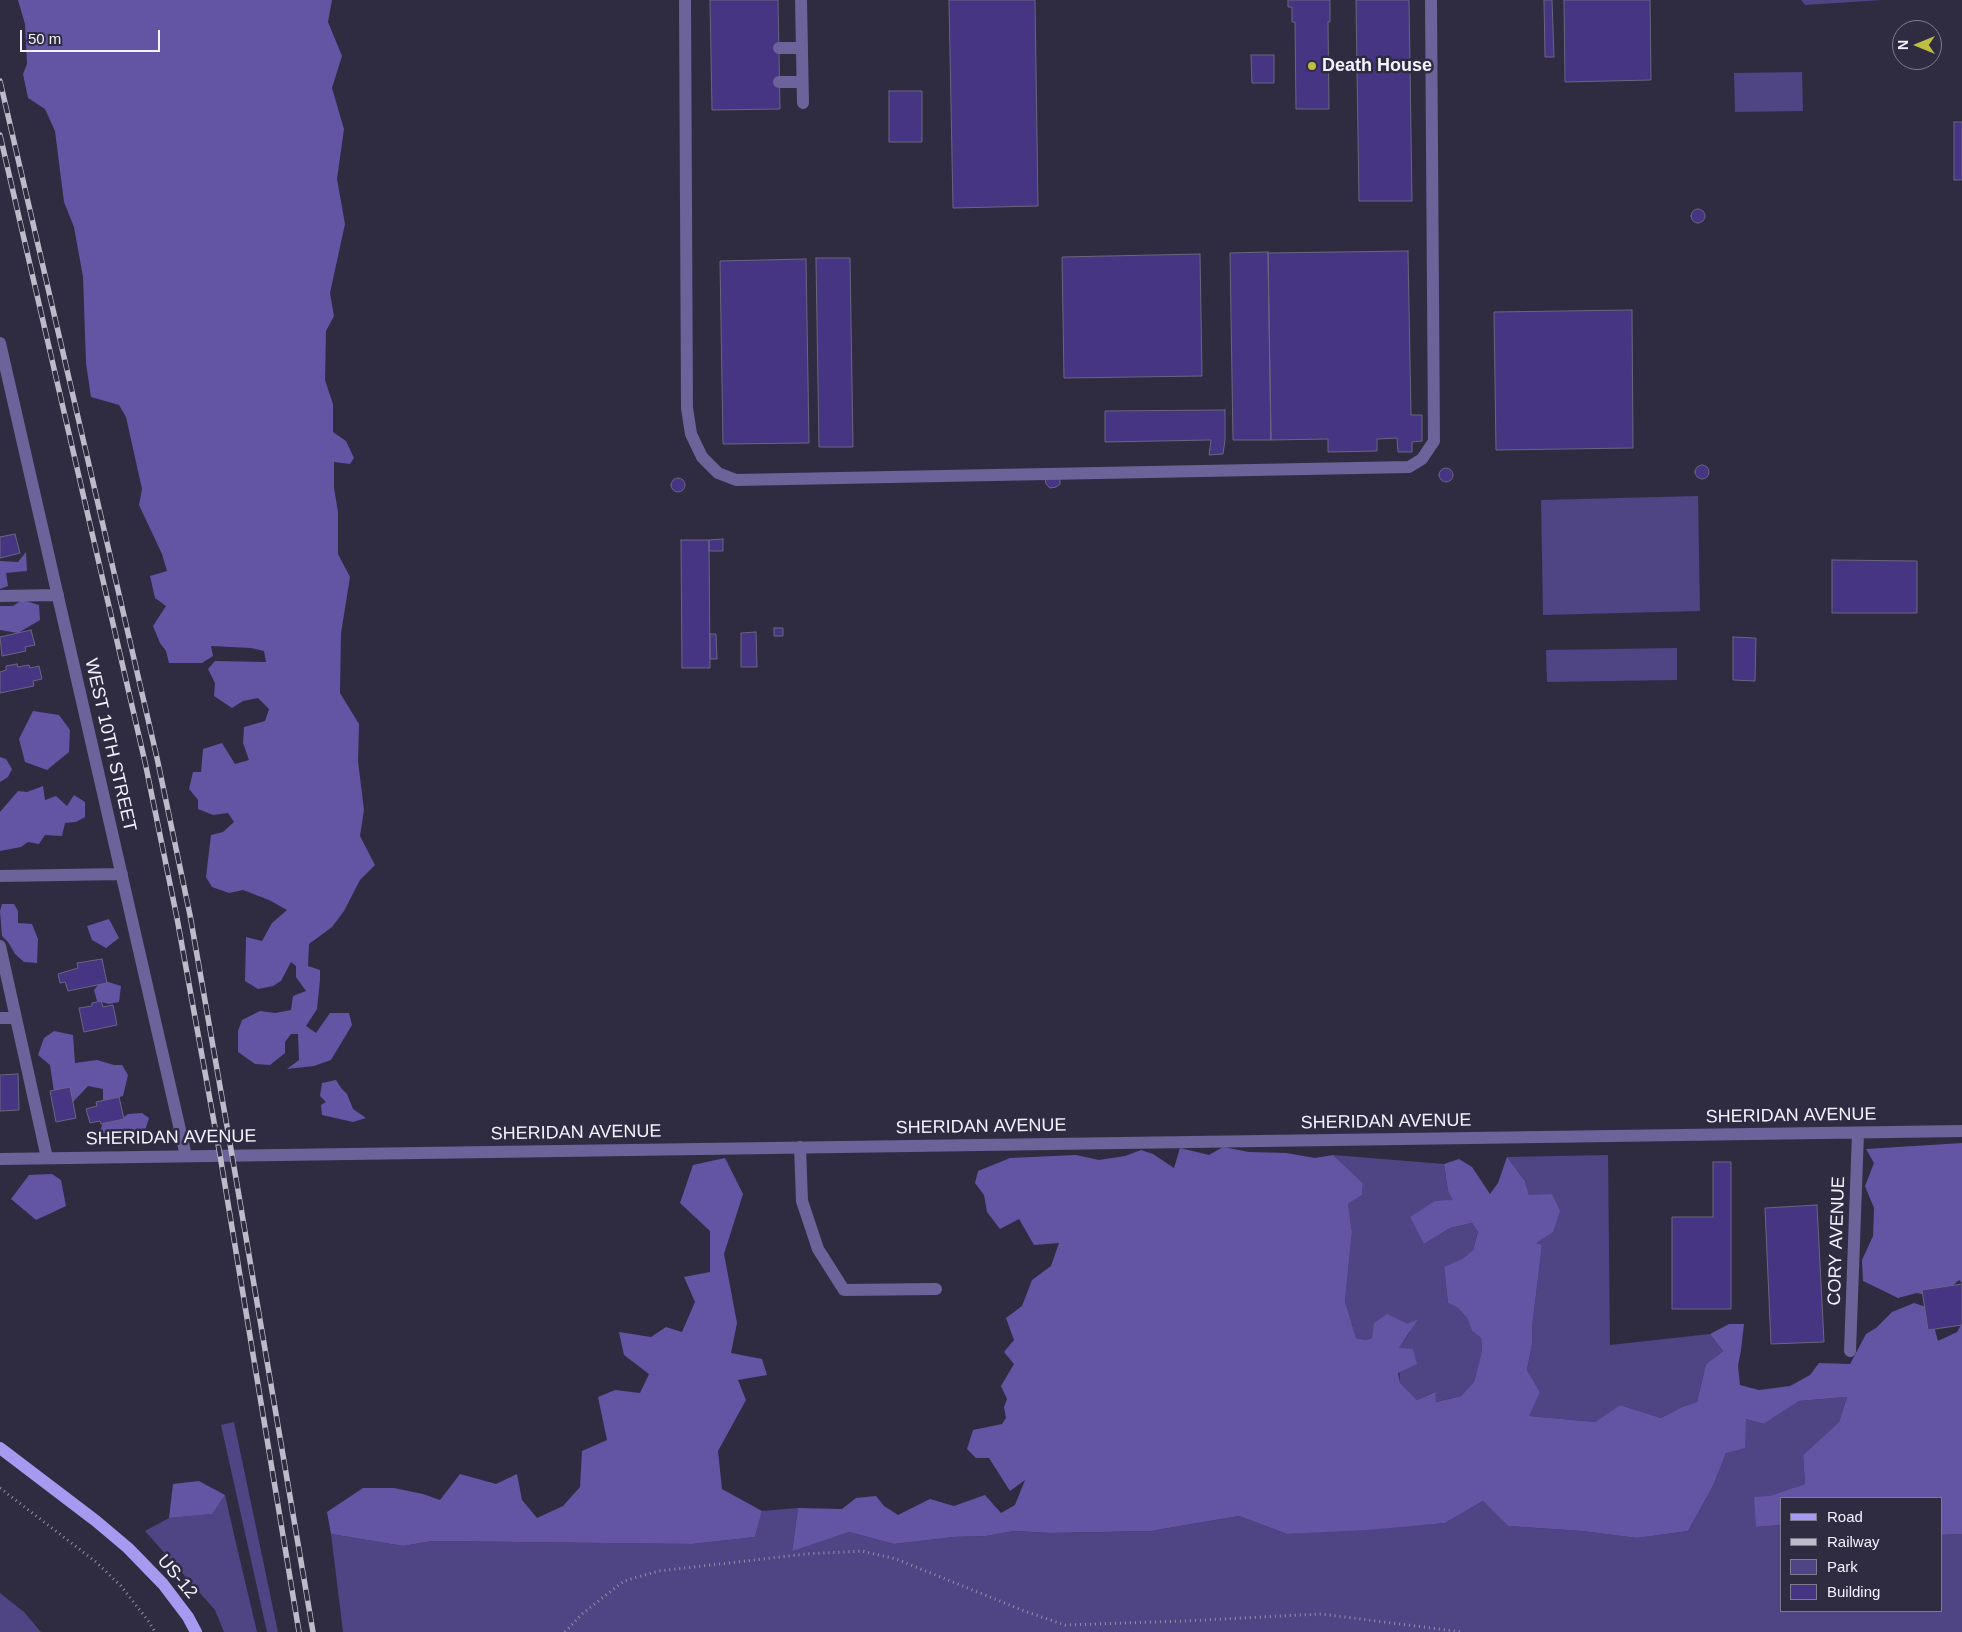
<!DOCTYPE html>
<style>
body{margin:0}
#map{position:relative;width:1962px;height:1632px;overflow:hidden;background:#2f2c42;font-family:Helvetica,sans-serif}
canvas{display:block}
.legend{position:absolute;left:1780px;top:1497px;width:162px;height:115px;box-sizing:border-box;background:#2f2c42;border:1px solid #7d7b8d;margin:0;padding:6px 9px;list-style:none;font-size:15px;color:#f3f2fe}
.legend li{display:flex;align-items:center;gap:10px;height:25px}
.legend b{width:25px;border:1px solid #7d7b8d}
.north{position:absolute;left:1892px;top:20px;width:50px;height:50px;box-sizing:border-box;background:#2f2c42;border:1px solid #7d7b8d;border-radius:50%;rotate:270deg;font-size:14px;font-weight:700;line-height:20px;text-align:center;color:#f3f2fe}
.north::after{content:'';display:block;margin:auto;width:18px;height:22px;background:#bebf42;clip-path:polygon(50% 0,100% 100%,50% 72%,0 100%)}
.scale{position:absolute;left:20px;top:30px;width:140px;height:22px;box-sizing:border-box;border:2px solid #f3f2fe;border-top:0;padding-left:6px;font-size:15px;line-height:18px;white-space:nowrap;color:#f3f2fe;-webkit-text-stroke:4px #2f2c42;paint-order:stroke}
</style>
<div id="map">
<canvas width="1962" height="1632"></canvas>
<ul class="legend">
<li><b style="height:6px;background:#a699f0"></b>Road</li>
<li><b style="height:6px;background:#bdbbca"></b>Railway</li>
<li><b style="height:14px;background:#4f4484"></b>Park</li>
<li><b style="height:14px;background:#463582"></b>Building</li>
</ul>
<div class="north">N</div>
<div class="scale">50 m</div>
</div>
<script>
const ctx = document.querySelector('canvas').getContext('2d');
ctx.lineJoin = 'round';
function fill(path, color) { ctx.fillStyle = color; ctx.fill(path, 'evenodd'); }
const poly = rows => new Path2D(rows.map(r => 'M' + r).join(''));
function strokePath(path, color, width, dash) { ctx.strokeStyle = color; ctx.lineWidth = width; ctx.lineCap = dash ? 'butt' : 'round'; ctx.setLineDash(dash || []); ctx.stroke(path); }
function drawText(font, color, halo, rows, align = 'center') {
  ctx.font = font + ' Helvetica,sans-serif'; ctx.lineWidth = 5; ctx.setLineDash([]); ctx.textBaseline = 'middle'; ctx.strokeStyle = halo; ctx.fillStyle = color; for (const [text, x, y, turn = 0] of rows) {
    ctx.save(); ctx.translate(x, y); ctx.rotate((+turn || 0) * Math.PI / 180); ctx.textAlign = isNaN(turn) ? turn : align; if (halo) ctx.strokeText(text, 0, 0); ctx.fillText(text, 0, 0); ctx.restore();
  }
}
const green = poly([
 [1801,0,1882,0,1805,5],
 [1802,72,1803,111,1735,112,1734,73],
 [1698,496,1700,611,1543,615,1541,500],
 [1677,648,1677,680,1547,682,1546,650],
 [1333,1155,1444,1164,1448,1191,1454,1200,1424,1244,1450,1228,1472,1223,1478,1232,1473,1250,1462,1259,1444,1268,1448,1303,1458,1308,1467,1318,1472,1331,1481,1338,1482,1350,1474,1382,1461,1396,1435,1402,1434,1392,1417,1400,1400,1383,1398,1349,1410,1332,1408,1324,1372,1338,1365,1340,1356,1338,1345,1301,1352,1232,1348,1204,1362,1195,1363,1183],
 [1608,1155,1610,1345,1710,1334,1723,1351,1706,1364,1697,1402,1682,1407,1661,1418,1620,1405,1595,1422,1528,1416,1540,1392,1527,1370,1532,1344,1532,1328,1542,1245,1536,1243,1529,1195,1525,1181,1507,1157],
 [1847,1397,1839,1422,1803,1455,1805,1484,1769,1496,1756,1527,1781,1525,1781,1611,1941,1611,1941,1535,1962,1534,1962,1632,343,1632,331,1534,403,1546,432,1541,692,1544,755,1537,762,1511,798,1508,792,1550,849,1532,894,1544,954,1537,986,1536,1014,1531,1050,1533,1151,1531,1239,1516,1287,1534,1445,1523,1483,1501,1508,1526,1582,1531,1637,1538,1688,1531,1713,1486,1726,1453,1746,1419,1764,1424,1799,1401],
 [234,1422,278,1632,267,1632,221,1425],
 [225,1495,235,1539,257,1632,224,1632,215,1610,145,1531,169,1518,211,1514],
 [0,1593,24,1612,41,1632,0,1632]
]);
const forest = poly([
 [18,0,332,0,328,22,342,56,332,88,344,129,337,179,345,224,330,293,334,316,326,331,325,380,333,404,333,432,346,441,354,458,350,464,334,462,334,488,338,512,338,554,350,577,341,633,340,693,359,724,358,761,364,810,360,836,375,865,360,880,344,911,332,927,309,944,308,966,320,970,320,980,317,1009,306,1026,316,1033,330,1013,349,1013,352,1025,331,1060,314,1066,287,1069,299,1060,298,1034,291,1034,285,1042,285,1053,270,1065,255,1064,238,1052,238,1031,242,1020,260,1011,275,1013,291,1010,293,996,306,991,296,977,296,966,291,962,281,981,273,986,258,989,245,981,246,937,262,941,272,923,287,910,269,900,243,890,229,893,212,887,206,877,211,835,223,832,234,822,228,813,213,815,198,809,198,800,189,789,193,772,201,772,203,749,222,743,235,764,249,760,243,743,244,727,265,721,269,709,258,698,243,701,232,708,214,696,215,683,208,669,215,661,266,662,264,651,251,648,211,646,213,656,202,663,169,663,166,651,160,643,153,626,166,606,155,598,150,576,167,571,162,554,139,505,142,489,126,417,119,405,91,397,86,363,83,277,74,227,64,202,55,131,45,109,28,98,23,74,27,64,25,24],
 [26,552,27,571,6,573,8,586,0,589,0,561,18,562],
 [22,600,39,605,40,620,18,633,0,630,0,606,13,606],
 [33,711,59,715,70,730,69,752,47,770,25,762,19,739],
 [0,757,6,759,12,769,8,777,0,782],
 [43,786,45,800,56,796,67,806,74,795,85,802,85,817,76,822,65,823,62,836,45,835,39,844,28,842,21,847,0,851,0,812,18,791,27,792],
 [2,904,14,904,18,911,18,923,32,924,38,939,37,963,24,962,15,954,8,942,2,936,0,911],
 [109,919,119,938,106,948,92,940,87,926],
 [102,980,121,986,119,1002,109,1004,97,1001,94,990],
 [54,1031,73,1035,75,1063,97,1060,114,1065,122,1065,128,1075,123,1096,103,1102,103,1089,88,1086,72,1103,54,1092,50,1065,38,1055,44,1038],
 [336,1080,341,1088,347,1094,353,1109,366,1118,353,1122,322,1115,321,1105,326,1102,320,1096,322,1083],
 [142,1113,149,1118,145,1131,132,1135,119,1133,109,1136,100,1131,104,1120,118,1121,128,1114],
 [1962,1143,1962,1283,1959,1280,1939,1298,1917,1293,1898,1298,1863,1281,1862,1260,1873,1236,1874,1208,1865,1186,1874,1163,1866,1149],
 [1223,1147,1249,1152,1286,1153,1315,1158,1333,1155,1363,1183,1362,1195,1348,1204,1352,1232,1345,1301,1356,1338,1365,1340,1372,1338,1374,1323,1387,1314,1408,1324,1418,1319,1399,1348,1413,1349,1417,1364,1398,1373,1400,1383,1417,1400,1435,1392,1436,1402,1461,1396,1474,1382,1482,1350,1481,1338,1472,1331,1467,1318,1458,1308,1448,1303,1444,1267,1462,1259,1473,1250,1478,1232,1472,1223,1450,1228,1424,1244,1410,1217,1435,1201,1453,1200,1448,1191,1444,1164,1459,1159,1472,1167,1490,1194,1498,1183,1507,1157,1525,1181,1529,1195,1552,1194,1560,1211,1553,1232,1536,1243,1542,1245,1532,1328,1532,1344,1527,1370,1540,1392,1529,1416,1595,1422,1620,1405,1661,1418,1682,1407,1697,1402,1706,1364,1723,1351,1710,1334,1729,1324,1744,1324,1741,1350,1738,1366,1740,1385,1759,1390,1790,1386,1810,1375,1819,1363,1850,1364,1866,1334,1876,1328,1892,1312,1914,1303,1935,1310,1932,1319,1938,1341,1957,1332,1962,1323,1962,1534,1941,1535,1941,1498,1781,1498,1781,1525,1756,1527,1754,1497,1769,1496,1805,1484,1803,1455,1839,1422,1847,1397,1799,1401,1764,1424,1746,1419,1745,1448,1726,1453,1713,1486,1688,1531,1637,1538,1582,1531,1508,1526,1483,1501,1445,1523,1367,1530,1287,1534,1239,1516,1151,1531,1050,1533,1014,1531,986,1536,954,1537,894,1544,849,1532,792,1551,798,1508,842,1509,856,1498,876,1496,884,1506,898,1515,930,1499,954,1506,985,1495,1001,1513,1015,1505,1025,1480,1010,1491,989,1458,976,1458,967,1449,973,1430,1002,1424,1006,1418,1004,1407,1007,1399,1001,1386,1014,1364,1004,1352,1014,1340,1006,1318,1022,1306,1032,1280,1051,1266,1059,1243,1034,1245,1019,1219,1000,1229,987,1212,984,1195,975,1183,978,1171,1010,1158,1076,1155,1099,1160,1125,1156,1141,1150,1153,1154,1174,1168,1180,1148,1209,1155],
 [725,1158,743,1194,724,1254,737,1323,731,1353,762,1359,767,1375,738,1380,746,1400,718,1451,722,1489,762,1511,755,1537,692,1544,432,1541,403,1546,331,1534,327,1512,363,1488,394,1488,423,1494,440,1500,460,1474,496,1484,517,1474,522,1500,537,1518,563,1506,580,1487,582,1451,607,1440,598,1397,615,1390,640,1393,649,1374,624,1355,619,1332,651,1337,666,1327,682,1332,695,1302,684,1277,710,1272,710,1231,680,1203,693,1165],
 [52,1174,61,1180,66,1206,36,1220,11,1199,29,1175],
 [199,1481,225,1495,212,1514,169,1518,173,1484]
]);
const building = poly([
 [710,0,778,0,780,109,712,110,710,0],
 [949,0,1035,0,1038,206,953,208,949,0],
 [1288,0,1330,0,1330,22,1328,22,1329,109,1296,109,1295,22,1292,22,1292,7,1288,7,1288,0],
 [1356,0,1409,0,1412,201,1359,201,1356,0],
 [1544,0,1552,0,1554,57,1545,57,1544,0],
 [1564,0,1650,0,1651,80,1565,82,1564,0],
 [1251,55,1274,55,1274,83,1252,83,1251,55],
 [889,91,922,91,922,142,889,142,889,91],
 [1954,122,1962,122,1962,180,1954,180,1954,122],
 '1691 216a7 7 0 1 1 14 0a7 7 0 1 1-14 0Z',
 [1408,251,1411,415,1422,415,1422,441,1412,442,1412,452,1398,452,1397,438,1377,439,1377,451,1328,452,1328,439,1271,440,1268,253,1408,251],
 [1268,252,1271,440,1233,440,1230,253,1268,252],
 [1200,254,1202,376,1064,378,1062,257,1200,254],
 [816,258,850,258,853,447,819,447,816,258],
 [806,259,809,443,723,444,720,261,806,259],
 [1632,310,1633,448,1496,450,1494,312,1632,310],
 [1225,410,1225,440,1223,454,1209,455,1211,440,1105,442,1105,411,1225,410],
 '1695 472a7 7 0 1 1 14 0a7 7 0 1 1-14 0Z',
 '1439 475a7 7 0 1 1 14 0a7 7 0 1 1-14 0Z',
 '671 485a7 7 0 1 1 14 0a7 7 0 1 1-14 0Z',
 [1045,478,1060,478,1060,484,1056,487,1050,488,1046,484,1045,478],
 [15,534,20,553,0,558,0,537,15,534],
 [723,539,723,551,709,551,709,540,723,539],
 [681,540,709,540,710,668,682,668,681,540],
 [1832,560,1917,561,1917,613,1832,613,1832,560],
 [774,628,783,628,783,636,774,636,774,628],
 [31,630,35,645,25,647,26,651,2,656,0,637,31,630],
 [756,632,757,667,741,667,741,633,756,632],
 [710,634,716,634,717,659,710,659,710,634],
 [1733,637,1756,638,1755,681,1733,680,1733,637],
 [17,664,18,667,29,665,30,668,39,666,42,679,33,681,34,686,0,693,0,672,6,670,6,666,17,664],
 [102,959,107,983,68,991,65,982,60,983,58,974,78,968,77,963,102,959],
 [101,1001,103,1007,113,1005,117,1025,84,1032,79,1008,92,1006,92,1003,101,1001],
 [18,1074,19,1110,0,1111,0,1075,18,1074],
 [70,1087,76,1118,56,1122,50,1091,70,1087],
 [119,1097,124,1119,101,1124,100,1121,90,1123,86,1109,97,1106,96,1102,119,1097],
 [1713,1162,1731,1162,1731,1309,1672,1309,1672,1217,1713,1217,1713,1162],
 [1817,1205,1824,1342,1771,1344,1765,1208,1817,1205],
 [1962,1284,1962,1325,1928,1330,1922,1290,1962,1284]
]);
const path = poly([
 [0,1488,96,1562,121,1586,149,1622,155,1632],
 [565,1632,582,1614,624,1581,659,1571,806,1554,862,1551,896,1559,1027,1612,1065,1625,1184,1621,1321,1614,1463,1632]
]);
const minor = poly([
 [685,0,687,408,691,434,702,457,718,473,736,480,1409,467,1422,459,1434,441,1431,0],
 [801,0,803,103],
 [779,48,802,48],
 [779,82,802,82],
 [0,343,186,1156],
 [0,596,58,595],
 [0,876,122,874],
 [0,946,47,1158],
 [0,1018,16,1018],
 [800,1147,802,1201,818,1249,844,1290,936,1289],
 [0,1159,1962,1131],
 [1850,1351,1858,1133]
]);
const major = poly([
 [0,1448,96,1521,128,1548,163,1584,188,1617,196,1632]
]);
const rail = poly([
 [0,81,157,758,190,915,232,1155,313,1632],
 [0,135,145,762,177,918,220,1155,299,1632]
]);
const markers = [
 [1312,66,5,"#bebf42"]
];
const poiNames = [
 ["Death House",1322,66]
];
const streetNames = [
 ["WEST 10TH STREET",110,745,77],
 ["SHERIDAN AVENUE",1791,1116,-1],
 ["SHERIDAN AVENUE",1386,1122,-1],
 ["SHERIDAN AVENUE",981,1127,-1],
 ["SHERIDAN AVENUE",576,1133,-1],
 ["SHERIDAN AVENUE",171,1138,-1],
 ["CORY AVENUE",1837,1241,-88],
 ["US-12",177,1577,50]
];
fill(green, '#4f4484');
fill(forest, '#6354a4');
fill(building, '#463582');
strokePath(building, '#69667f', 1);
strokePath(path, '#9492a2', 3, [1, 4]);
strokePath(minor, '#6b6399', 12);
strokePath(major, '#a699f0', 12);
strokePath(rail, '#bdbbca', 5.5);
strokePath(rail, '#2f2c42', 4, [11]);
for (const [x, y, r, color] of markers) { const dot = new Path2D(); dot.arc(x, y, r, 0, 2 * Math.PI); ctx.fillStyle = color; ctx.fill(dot); strokePath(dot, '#2f2c42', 2); }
drawText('bold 18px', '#f3f2fe', '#2f2c42', poiNames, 'left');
drawText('18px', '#f3f2fe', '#2f2c42', streetNames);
</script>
